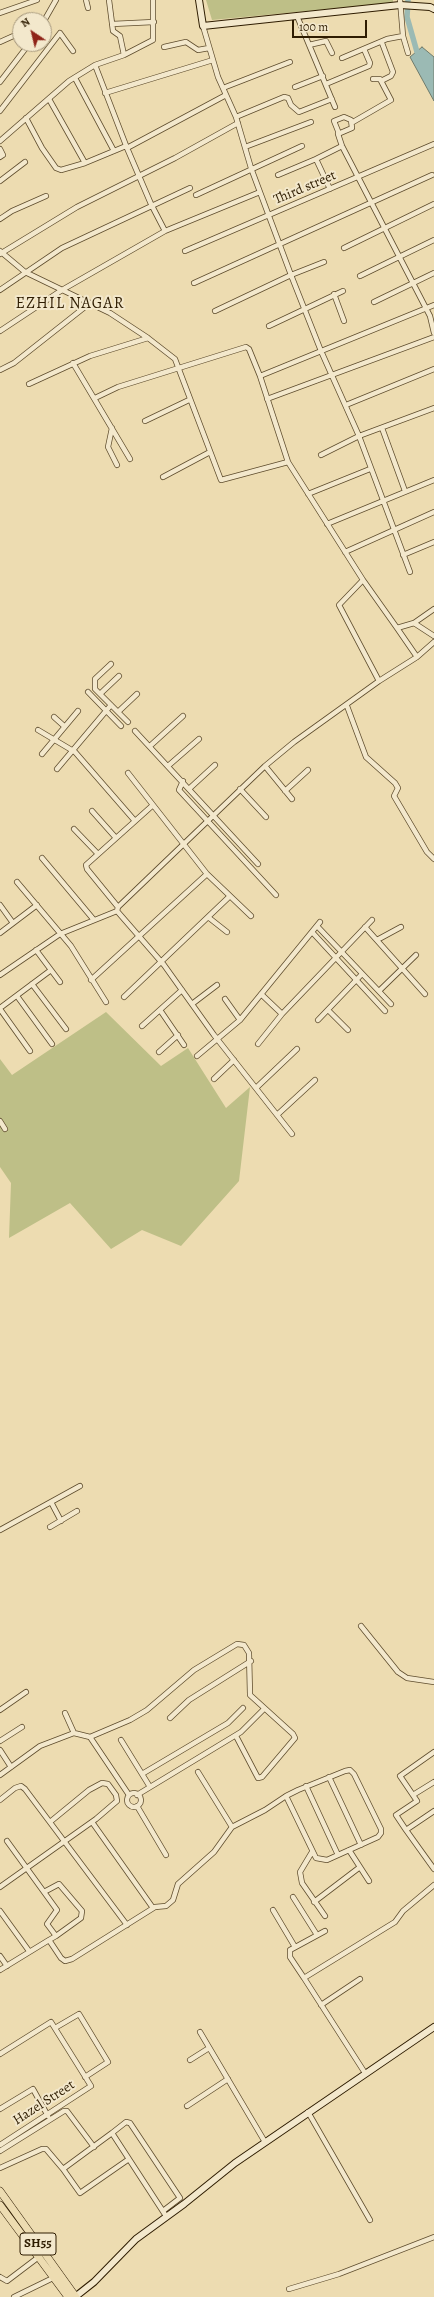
<!DOCTYPE html>
<style>
body{margin:0}
#map{position:relative;width:434px;height:2297px;overflow:hidden;background:#eddcb1;font-family:Alegreya,serif}
canvas{display:block}
.north{position:absolute;left:12px;top:12px;width:40px;height:40px;box-sizing:border-box;background:#f3e8cc;border:1px solid #a4967b;border-radius:50%;rotate:325deg;font-size:11px;font-weight:700;line-height:16px;text-align:center;color:#2e1c01}
.north::after{content:'';display:block;margin:auto;width:14px;height:18px;background:#8f2418;clip-path:polygon(50% 0,100% 100%,50% 72%,0 100%)}
.scale{position:absolute;left:292px;top:20px;width:75px;height:18px;box-sizing:border-box;border:2px solid #2e1c01;border-top:0;padding-left:5px;font-size:12px;line-height:14px;white-space:nowrap;color:#2e1c01;-webkit-text-stroke:3px #f3e8cc;paint-order:stroke}
</style>
<div id="map">
<canvas width="434" height="2297"></canvas>
<div class="north">N</div>
<div class="scale">100 m</div>
</div>
<script>
const ctx = document.querySelector('canvas').getContext('2d');
ctx.lineJoin = 'round';
function fill(path, color) { ctx.fillStyle = color; ctx.fill(path, 'evenodd'); }
const poly = rows => new Path2D(rows.map(r => 'M' + r).join(''));
function strokePath(path, color, width, dash) { ctx.strokeStyle = color; ctx.lineWidth = width; ctx.lineCap = dash ? 'butt' : 'round'; ctx.setLineDash(dash || []); ctx.stroke(path); }
function drawText(font, color, halo, rows, align = 'center') {
  ctx.font = font + ' Alegreya,serif'; ctx.lineWidth = 4; ctx.setLineDash([]); ctx.textBaseline = 'middle'; ctx.strokeStyle = halo; ctx.fillStyle = color; for (const [text, x, y, turn = 0] of rows) {
    ctx.save(); ctx.translate(x, y); ctx.rotate((+turn || 0) * Math.PI / 180); ctx.textAlign = isNaN(turn) ? turn : align; if (halo) ctx.strokeText(text, 0, 0); ctx.fillText(text, 0, 0); ctx.restore();
  }
}
const green = poly([
 [206,0,393,0,393,3,212,20],
 [106,1012,161,1066,188,1048,226,1108,250,1087,239,1181,181,1246,142,1230,111,1249,70,1203,9,1238,11,1183,0,1167,0,1059,12,1075]
]);
const water = poly([
 [422,47,434,57,434,101,410,57,422,47]
]);
const canal = poly([
 [408,0,407,17,417,52]
]);
const street = poly([
 [86,0,88,8],
 [109,0,113,31,120,36,124,55],
 [400,0,403,36,408,53],
 [0,13,37,0],
 [297,16,335,107],
 [44,21,56,0],
 [112,24,154,22],
 [203,26,218,77,236,117,251,168,291,275,321,351,359,436,410,572],
 [0,42,20,33],
 [309,45,326,41,332,53],
 [164,47,186,42,198,50,209,48],
 [342,58,387,39,403,36],
 [75,78,114,151],
 [381,81,391,76,393,72,382,43],
 [0,82,29,44],
 [326,84,369,66,370,63,364,49],
 [295,87,323,76],
 [223,88,290,62],
 [105,93,213,60],
 [49,99,85,163],
 [0,111,60,33,73,51],
 [236,117,284,97,288,98,291,105,299,112,332,99],
 [26,118,42,148,56,168,61,170,85,163,126,146],
 [353,122,391,100,380,79,373,79],
 [338,134,352,128,351,120,344,117,334,121,338,131,338,134,342,146,430,316,434,333],
 [0,141,69,81,95,65,124,55,153,40,153,0],
 [245,147,311,122],
 [127,148,226,95],
 [0,149,3,155,0,157],
 [278,175,316,159],
 [0,181,25,162],
 [330,189,316,159,342,146],
 [196,195,302,146],
 [0,219,12,211,46,196],
 [165,231,260,192],
 [344,248,434,204],
 [0,251,25,272,110,313,148,338,175,359,221,480,288,462,363,580,339,605,379,681,294,742,265,766,118,907,117,911,60,934,0,975],
 [185,251,434,144],
 [0,254,77,207,175,158,238,123],
 [360,276,434,240],
 [194,283,432,175],
 [0,290,62,248,190,188],
 [334,294,344,321],
 [374,302,434,273],
 [215,311,291,275,324,262],
 [269,326,343,291],
 [0,331,62,290,165,231,151,204,127,148,95,65],
 [73,363,130,459],
 [0,370,14,363,90,303],
 [260,376,434,305],
 [29,384,90,356,148,338],
 [95,398,118,387,246,347,249,349,260,376,288,462],
 [267,399,434,337],
 [346,405,434,369],
 [145,421,189,400],
 [112,428,108,447,117,465],
 [382,428,405,491],
 [321,455,359,436,434,408],
 [163,477,210,452],
 [308,494,370,469],
 [327,524,434,480],
 [345,552,434,512],
 [403,555,434,542],
 [363,580,397,628,414,623,434,636],
 [414,623,434,609],
 [417,657,434,642],
 [111,664,95,679,95,689,128,722],
 [379,681,417,657,397,628],
 [88,692,121,726],
 [100,694,119,676],
 [347,706,366,757,395,783,398,788,394,796,427,852,434,859],
 [118,712,137,694],
 [54,717,64,726],
 [38,730,75,752,135,821],
 [135,731,258,864],
 [150,746,183,716],
 [42,754,78,711],
 [168,766,199,739],
 [265,766,292,799],
 [57,769,111,705],
 [128,773,207,874,251,916],
 [183,781,179,790,276,895],
 [190,788,215,765],
 [240,789,266,817],
 [285,791,308,770],
 [92,811,116,838],
 [74,829,98,854],
 [42,858,94,920],
 [17,882,71,946,106,1002],
 [0,905,13,923],
 [118,907,87,869,86,865,153,805],
 [117,911,164,965,214,1035,292,1134],
 [208,917,227,932],
 [317,926,391,1004],
 [365,927,425,994],
 [312,932,385,1011],
 [0,933,37,905],
 [377,940,401,927],
 [36,950,60,982],
 [91,980,207,874],
 [32,984,66,1029],
 [379,991,416,955],
 [261,994,282,1014],
 [17,996,52,1044],
 [124,997,230,896],
 [225,999,240,1020],
 [192,1004,217,985],
 [0,1008,51,970],
 [0,1009,30,1051],
 [160,1010,184,1045],
 [328,1010,348,1030],
 [318,1020,362,974],
 [142,1026,182,990],
 [258,1044,282,1014,372,920],
 [159,1052,178,1035],
 [197,1056,240,1020,320,922],
 [214,1079,234,1060],
 [256,1088,297,1049],
 [277,1115,315,1080],
 [0,1121,5,1129],
 [51,1502,61,1521],
 [50,1527,77,1511],
 [0,1530,80,1486],
 [361,1626,398,1672,407,1678,434,1682],
 [0,1710,26,1692],
 [65,1713,74,1733],
 [170,1718,189,1700,251,1661],
 [90,1737,130,1720,147,1710,194,1670,237,1644,244,1645,249,1653,250,1695,293,1734,295,1738,262,1777,258,1778,236,1736],
 [121,1740,150,1787],
 [0,1741,22,1727],
 [0,1750,11,1767],
 [198,1772,232,1827],
 [142,1774,228,1723,243,1708],
 [0,1775,40,1746,74,1733,90,1737,129,1795],
 [329,1777,361,1845],
 [306,1786,338,1855],
 '127 1800a7 7 0 1 1 14 0a7 7 0 1 1-14 0Z',
 [137,1795,241,1732,264,1709],
 [413,1795,434,1782],
 [0,1800,15,1788,21,1786,25,1789,127,1925],
 [137,1806,166,1855],
 [434,1811,406,1830,434,1869],
 [92,1822,153,1908],
 [406,1830,396,1815,417,1801,400,1776,434,1752],
 [7,1841,57,1910,47,1924,56,1936,49,1940],
 [349,1850,369,1881],
 [312,1852,300,1872,302,1883,325,1916],
 [0,1887,96,1819,117,1801,116,1795,108,1784,102,1783,89,1790,50,1822],
 [44,1892,59,1884,82,1911,81,1918,56,1936],
 [293,1897,317,1935],
 [314,1902,360,1867],
 [273,1910,295,1947],
 [0,1911,29,1951],
 [0,1956,7,1966],
 [0,1970,49,1940,61,1958,65,1961,72,1959,155,1907,166,1906,173,1900,178,1884,214,1852,232,1827,265,1810,286,1796,298,1790,345,1771,350,1770,354,1774,381,1829,381,1833,378,1837,327,1860,316,1858,286,1796],
 [304,1978,290,1957,290,1950,325,1931],
 [321,2005,360,1979],
 [55,2028,79,2014,108,2062,85,2077],
 [200,2032,265,2142],
 [0,2054,51,2022,91,2086,0,2145],
 [190,2060,209,2048],
 [365,2073,304,1978,395,1922,403,1911,434,1885],
 [187,2106,228,2079],
 [0,2109,33,2089,48,2116],
 [308,2112,370,2220],
 [0,2151,64,2111,67,2111,94,2147],
 [0,2168,42,2149,46,2149,63,2169,112,2133],
 [63,2169,80,2193,129,2159],
 [163,2211,180,2198,130,2123,126,2122,112,2133,166,2216],
 [0,2277,7,2281,40,2256],
 [289,2289,339,2274,434,2237],
 [14,2297,55,2277]
]);
const secondary = poly([
 [199,0,203,26,400,5,430,7,434,9],
 [75,2297,94,2282,136,2239,184,2204,235,2163,434,2027]
]);
const primary = poly([
 [0,2191,76,2297],
 [0,2205,68,2297]
]);
const shields = [
 [38,2244,36]
];
const shieldNames = [
 ["SH55",38,2244]
];
const streetNames = [
 ["Third street",305,188,-23],
 ["Hazel Street",44,2103,-33]
];
const quarterNames = [
 ["EZHIL NAGAR",70,304]
];
fill(green, '#bebf87');
fill(water, '#9bbab4');
strokePath(water, '#6f7b6c', 1);
strokePath(canal, '#9bbab4', 5.5);
strokePath(street, '#5e4c2d', 6);
strokePath(secondary, '#2e1c01', 8);
strokePath(primary, '#2e1c01', 8);
strokePath(street, '#f3e8cc', 4.5);
strokePath(secondary, '#f3e8cc', 6);
strokePath(primary, '#eddcb1', 7);
for (const [x, y, w] of shields) { const box = new Path2D(); box.roundRect(x - w / 2, y - 11, w, 22, 3); ctx.fillStyle = '#f3e8cc'; ctx.fill(box); strokePath(box, '#2e1c01', 1); }
drawText('bold 13px', '#2e1c01', null, shieldNames);
drawText('14px', '#2e1c01', '#f3e8cc', streetNames);
ctx.letterSpacing = '1px';
drawText('16px', '#2e1c01', '#f3e8cc', quarterNames);
ctx.letterSpacing = '0px';
</script>
